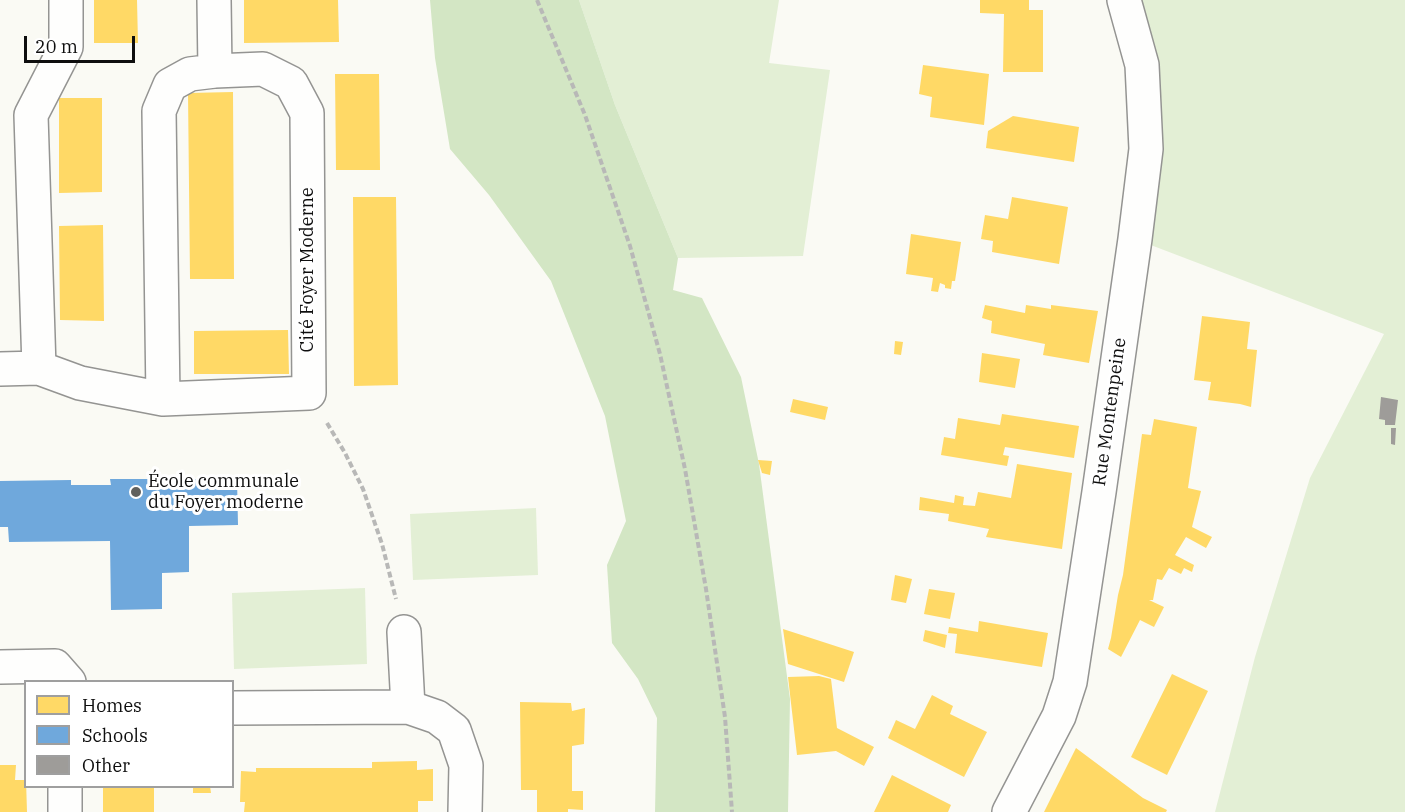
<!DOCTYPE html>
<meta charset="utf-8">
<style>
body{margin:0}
#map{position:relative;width:1405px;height:812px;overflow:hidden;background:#fafaf4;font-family:"IBM Plex Serif",serif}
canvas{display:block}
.legend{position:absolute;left:24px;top:680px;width:210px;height:108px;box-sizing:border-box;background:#fff;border:2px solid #9f9f9f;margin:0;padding:8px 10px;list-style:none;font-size:18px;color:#0e0e0e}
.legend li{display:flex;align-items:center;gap:12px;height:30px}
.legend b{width:30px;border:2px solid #9f9f9f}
.scale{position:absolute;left:24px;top:36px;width:111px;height:27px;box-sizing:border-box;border:3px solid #0e0e0e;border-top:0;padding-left:8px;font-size:18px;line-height:21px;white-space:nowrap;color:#0e0e0e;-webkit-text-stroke:4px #fff;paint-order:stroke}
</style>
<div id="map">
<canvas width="1405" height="812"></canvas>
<ul class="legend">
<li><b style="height:16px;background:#ffd966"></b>Homes</li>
<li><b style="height:16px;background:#6fa8dc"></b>Schools</li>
<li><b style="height:16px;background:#9e9c99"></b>Other</li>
</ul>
<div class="scale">20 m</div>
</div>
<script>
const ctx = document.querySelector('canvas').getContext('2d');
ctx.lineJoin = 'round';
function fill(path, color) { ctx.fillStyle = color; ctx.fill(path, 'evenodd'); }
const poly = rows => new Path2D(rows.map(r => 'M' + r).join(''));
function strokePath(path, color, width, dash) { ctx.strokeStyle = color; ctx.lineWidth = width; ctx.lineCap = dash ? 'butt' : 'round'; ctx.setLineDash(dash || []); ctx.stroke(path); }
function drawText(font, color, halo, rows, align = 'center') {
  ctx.font = font + ' "IBM Plex Serif",serif'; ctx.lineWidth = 6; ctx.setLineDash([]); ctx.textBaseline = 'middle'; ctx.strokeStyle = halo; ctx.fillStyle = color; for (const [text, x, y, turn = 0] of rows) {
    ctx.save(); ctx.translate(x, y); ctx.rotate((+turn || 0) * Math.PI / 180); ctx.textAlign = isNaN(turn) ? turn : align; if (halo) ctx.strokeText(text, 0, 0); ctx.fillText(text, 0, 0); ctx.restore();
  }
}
const green = poly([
 [579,0,779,0,769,63,830,70,803,256,678,258,615,105],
 [1124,0,1405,0,1405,812,1215,812,1255,657,1310,478,1384,334,1135,239],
 [536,508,538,575,413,580,410,514],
 [365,588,367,664,234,669,232,593]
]);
const forest = poly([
 [430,0,579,0,615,105,678,258,673,290,702,298,741,377,759,464,790,699,788,812,655,812,657,718,638,679,612,643,607,565,626,521,605,416,551,281,489,195,450,149,435,58]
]);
const homes = poly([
 [94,0,137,0,138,43,94,43],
 [244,0,338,0,339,42,244,43],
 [980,0,1029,0,1029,10,1043,10,1043,72,1003,72,1004,14,980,13],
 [923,65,989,74,984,125,930,117,932,97,919,94],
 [335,74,379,74,380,170,336,170],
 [233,92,234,279,190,279,188,93],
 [59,98,102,98,102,192,59,193],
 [1013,116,1079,127,1074,162,986,148,988,131],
 [353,197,396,197,398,385,354,386],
 [1012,197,1068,207,1059,264,992,252,993,241,981,239,985,215,1008,219],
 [103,225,104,321,60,320,59,226],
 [911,234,961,242,955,281,952,281,951,289,945,288,945,285,940,283,938,292,931,291,933,278,906,274],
 [985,305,1025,313,1026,305,1051,309,1051,305,1098,311,1089,363,1043,355,1045,344,991,333,992,321,982,318],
 [1202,316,1250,322,1247,349,1257,350,1251,407,1240,404,1208,400,1211,382,1194,380],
 [288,330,289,374,194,374,194,331],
 [895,341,903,342,901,355,894,354],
 [982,353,1020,359,1015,388,979,382],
 [793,399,828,407,825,420,790,412],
 [1002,414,1079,426,1074,458,1005,447,1003,455,1009,456,1007,466,941,455,944,437,955,439,958,418,1000,425],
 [1154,419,1197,427,1188,488,1201,491,1192,527,1212,537,1206,548,1186,537,1175,555,1194,565,1192,572,1184,568,1181,574,1169,568,1162,580,1157,579,1153,600,1149,600,1164,607,1154,627,1140,620,1121,657,1108,649,1111,638,1118,595,1123,575,1142,434,1151,435],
 [758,460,772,461,770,475,762,473],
 [1017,464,1072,473,1062,549,986,537,989,529,948,521,949,514,919,510,920,497,954,503,955,495,964,497,963,505,975,506,978,492,1011,498],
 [895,575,912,579,906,603,891,600],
 [929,589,955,593,950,619,924,614],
 [979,621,1048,633,1042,667,955,653,957,634,948,633,949,627,978,632],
 [783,629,854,652,844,682,788,664],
 [925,630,947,635,945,648,923,641],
 [1172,674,1208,691,1167,775,1131,757],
 [819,676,831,679,837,728,874,747,864,766,836,751,797,755,788,677],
 [932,695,953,706,950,714,987,732,964,777,888,738,896,720,915,729],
 [520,702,571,703,572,711,585,708,584,744,572,746,572,791,583,791,583,810,568,809,568,812,537,812,537,790,521,790],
 [1076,748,1143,798,1167,810,1166,812,1044,812],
 [417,761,417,770,433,769,433,801,418,801,418,812,244,812,245,802,240,802,241,771,256,772,256,768,372,768,372,762],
 [0,765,16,765,15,780,26,780,27,812,0,812],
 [892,775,951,805,948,812,874,812],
 [103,786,154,786,154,812,103,812],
 [193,786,210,786,211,793,193,793]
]);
const schools = poly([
 [110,479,237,479,238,525,189,526,189,572,162,573,162,609,111,610,110,541,9,542,8,527,0,527,0,481,71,480,71,485,111,485]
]);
const building = poly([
 [1381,397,1398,400,1395,425,1385,425,1385,420,1379,419],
 [1391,428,1396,428,1395,445,1391,444]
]);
const path = poly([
 [537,0,585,115,630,246,660,354,685,469,706,589,725,717,732,812],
 [327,423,345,453,363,489,382,544,396,599]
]);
const minor = poly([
 [214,0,215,71],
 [39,368,31,115,66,47,66,0],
 [0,369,39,368,80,383,163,399,309,393,307,113,291,83,263,69,215,71,190,74,170,85,159,111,163,399],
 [404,632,408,707],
 [0,667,55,666,69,682],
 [232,708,408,707,437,717,454,730,466,765,465,812],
 [65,786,65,812],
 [1009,812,1059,716,1070,682,1099,492,1135,239,1146,149,1142,65,1124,0]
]);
const markers = [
 [136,492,6,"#61615e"]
];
const streetNames = [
 ["Cité Foyer Moderne",308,270,-90],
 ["Rue Montenpeine",1110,412,-82]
];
const poiNames = [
 ["École communale",148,482],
 ["du Foyer moderne",148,503]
];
fill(green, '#e3efd5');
fill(forest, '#d3e6c4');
fill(homes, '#ffd966');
fill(schools, '#6fa8dc');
fill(building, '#9e9c99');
strokePath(minor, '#949492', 36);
strokePath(path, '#b8b8b7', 4, [6, 3]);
strokePath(minor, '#fefefd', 33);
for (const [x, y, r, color] of markers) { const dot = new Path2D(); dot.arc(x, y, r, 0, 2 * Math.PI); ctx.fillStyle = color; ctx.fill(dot); strokePath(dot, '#fff', 2); }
drawText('18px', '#0e0e0e', '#fff', streetNames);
drawText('18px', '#0e0e0e', '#fff', poiNames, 'left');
</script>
